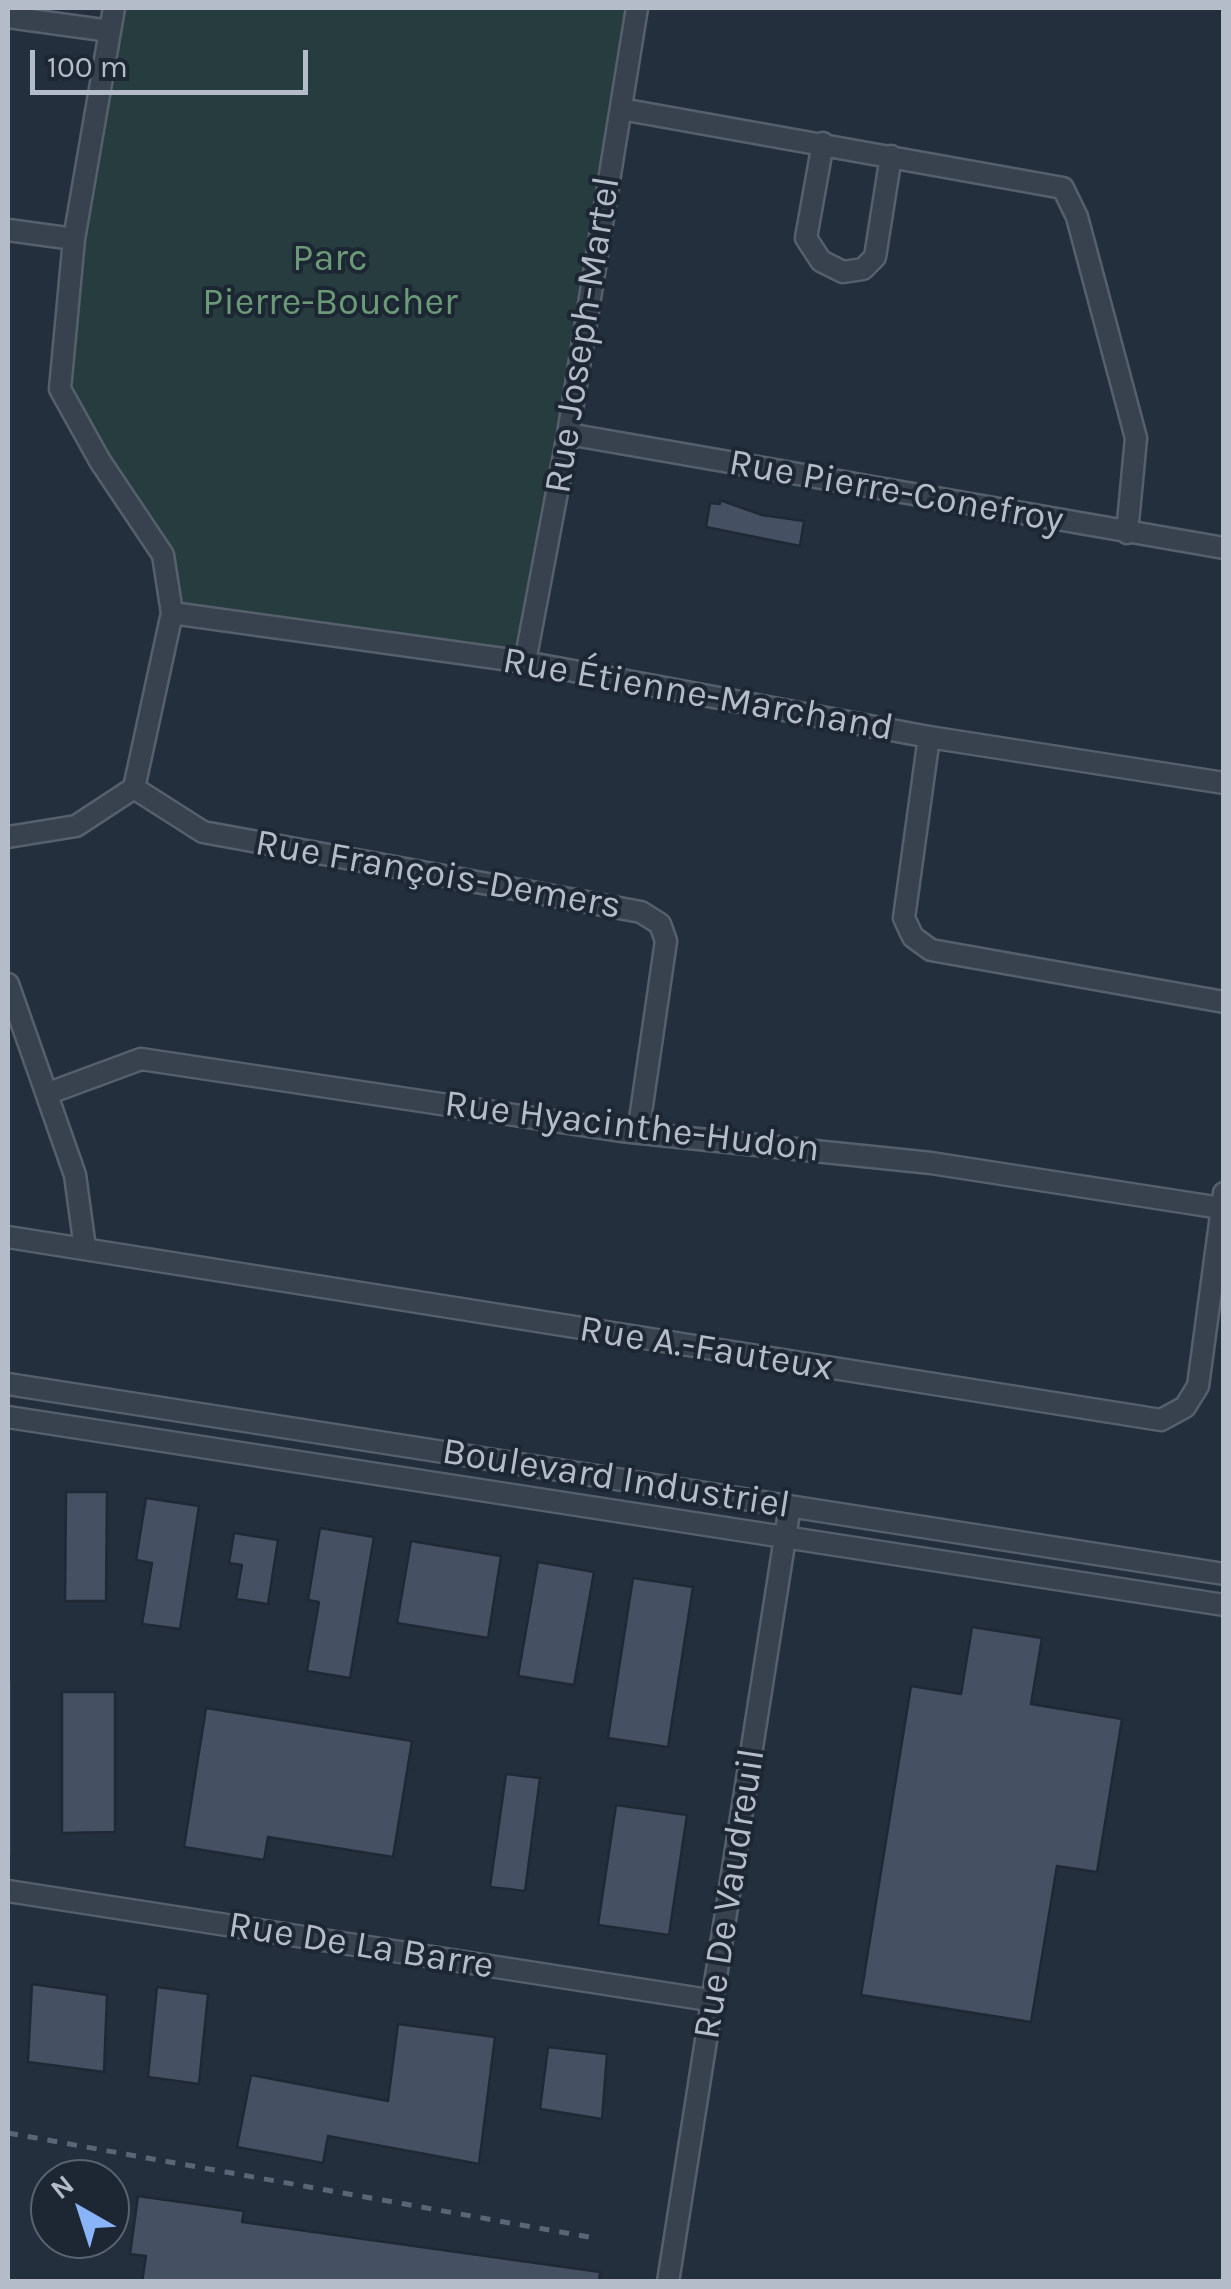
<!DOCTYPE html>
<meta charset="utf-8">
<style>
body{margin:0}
#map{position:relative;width:1231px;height:2289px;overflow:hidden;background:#242f3e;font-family:Karla,sans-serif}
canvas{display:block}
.frame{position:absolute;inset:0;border:10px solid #b4bcc9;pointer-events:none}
.north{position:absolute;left:30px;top:2159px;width:100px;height:100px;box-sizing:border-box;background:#1d2633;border:2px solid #59626f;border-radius:50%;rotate:321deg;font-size:28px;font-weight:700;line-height:40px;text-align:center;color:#b4bcc9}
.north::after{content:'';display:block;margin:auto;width:35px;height:45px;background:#8ab4f8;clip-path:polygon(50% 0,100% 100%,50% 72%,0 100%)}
.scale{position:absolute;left:30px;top:50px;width:278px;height:45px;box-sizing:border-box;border:5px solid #b4bcc9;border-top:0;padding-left:12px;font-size:30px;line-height:35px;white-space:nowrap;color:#b4bcc9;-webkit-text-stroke:8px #1d2633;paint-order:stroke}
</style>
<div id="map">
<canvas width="1231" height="2289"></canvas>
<div class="frame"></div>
<div class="north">N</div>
<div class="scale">100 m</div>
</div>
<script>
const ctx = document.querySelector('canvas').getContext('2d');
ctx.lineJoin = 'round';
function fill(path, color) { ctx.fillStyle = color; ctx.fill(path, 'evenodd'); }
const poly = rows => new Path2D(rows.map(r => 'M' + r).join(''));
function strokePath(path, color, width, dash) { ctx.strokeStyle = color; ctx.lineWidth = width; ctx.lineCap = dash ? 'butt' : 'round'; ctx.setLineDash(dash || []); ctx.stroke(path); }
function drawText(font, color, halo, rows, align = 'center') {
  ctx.font = font + ' Karla,sans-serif'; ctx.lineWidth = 8; ctx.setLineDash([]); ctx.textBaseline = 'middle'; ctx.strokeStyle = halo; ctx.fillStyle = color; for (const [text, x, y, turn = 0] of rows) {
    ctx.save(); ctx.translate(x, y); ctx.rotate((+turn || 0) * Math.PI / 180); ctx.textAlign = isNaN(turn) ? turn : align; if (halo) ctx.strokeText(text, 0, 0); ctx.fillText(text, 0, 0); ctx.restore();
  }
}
const green = poly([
 [114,8,630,8,525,662,172,613,163,555,60,389]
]);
const stream = poly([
 [8,1682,8,1854]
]);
const building = poly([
 [720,500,762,515,804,521,800,546,706,527,710,503,720,504,720,500],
 [66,1492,107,1492,106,1601,65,1601,66,1492],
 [146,1498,199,1506,180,1629,142,1624,152,1563,136,1560,146,1498],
 [320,1528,374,1537,350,1678,307,1671,319,1602,308,1600,320,1528],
 [234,1533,278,1540,268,1604,236,1599,242,1565,229,1563,234,1533],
 [411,1541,501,1556,488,1638,397,1623,411,1541],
 [538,1562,594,1572,574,1685,518,1676,538,1562],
 [633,1578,693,1587,668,1747,608,1738,633,1578],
 [972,1627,1042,1638,1031,1704,1122,1719,1097,1872,1057,1866,1031,2022,861,1995,911,1686,961,1694,972,1627],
 [62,1692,115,1692,115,1832,62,1833,62,1692],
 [206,1708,412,1741,393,1857,268,1837,264,1860,184,1847,206,1708],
 [506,1774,540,1778,525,1891,490,1887,506,1774],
 [616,1805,687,1815,669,1935,598,1925,616,1805],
 [32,1984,107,1995,104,2072,28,2062,32,1984],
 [157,1987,208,1994,199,2084,148,2077,157,1987],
 [398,2024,495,2037,479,2164,328,2136,323,2163,237,2147,251,2075,388,2101,398,2024],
 [548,2047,607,2054,602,2119,540,2109,548,2047],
 [138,2196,244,2211,242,2222,600,2272,599,2282,142,2282,146,2256,130,2254,138,2196]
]);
const minor = poly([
 [8,17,110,31],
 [621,109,1063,188,1077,217,1136,438,1127,533],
 [823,143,806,238,821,261,843,272,863,269,875,257,891,156],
 [8,230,74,239],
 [568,434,1224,548],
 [172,613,525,662,929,737,1224,783],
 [525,662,568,434,637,8],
 [929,737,904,918,913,937,931,950,1224,1002],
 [134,788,203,832,641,912,660,924,666,941,638,1133],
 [8,837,76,826,134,788,172,613,163,555,100,461,60,389,74,239,114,8],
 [8,984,75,1175,85,1248],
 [49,1093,141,1059,621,1131,931,1163,1221,1208],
 [8,1237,1161,1420,1185,1407,1198,1386,1224,1193],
 [8,1384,1224,1574],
 [8,1417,1224,1605],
 [8,1891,715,2001],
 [668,2282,790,1506]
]);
const rail = poly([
 [8,2133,594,2238]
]);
const parkNames = [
 ["Parc",330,259],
 ["Pierre-Boucher",330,303]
];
const streetNames = [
 ["Rue Joseph-Martel",583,335,-81],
 ["Rue Pierre-Conefroy",896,492,10],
 ["Rue Étienne-Marchand",698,695,10],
 ["Rue François-Demers",438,875,10],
 ["Rue Hyacinthe-Hudon",632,1127,7],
 ["Rue A.-Fauteux",706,1349,9],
 ["Boulevard Industriel",616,1479,9],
 ["Rue De Vaudreuil",730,1894,-81],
 ["Rue De La Barre",361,1946,9]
];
fill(green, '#263c3f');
strokePath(stream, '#394c67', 5);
fill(building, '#455162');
strokePath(building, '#1f2835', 2.5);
strokePath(minor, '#565f6c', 25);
strokePath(minor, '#38414e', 20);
strokePath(rail, '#5a6575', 5, [10, 10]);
drawText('38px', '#6b9a76', '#1d2633', parkNames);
drawText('38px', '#b4bcc9', '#1d2633', streetNames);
</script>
